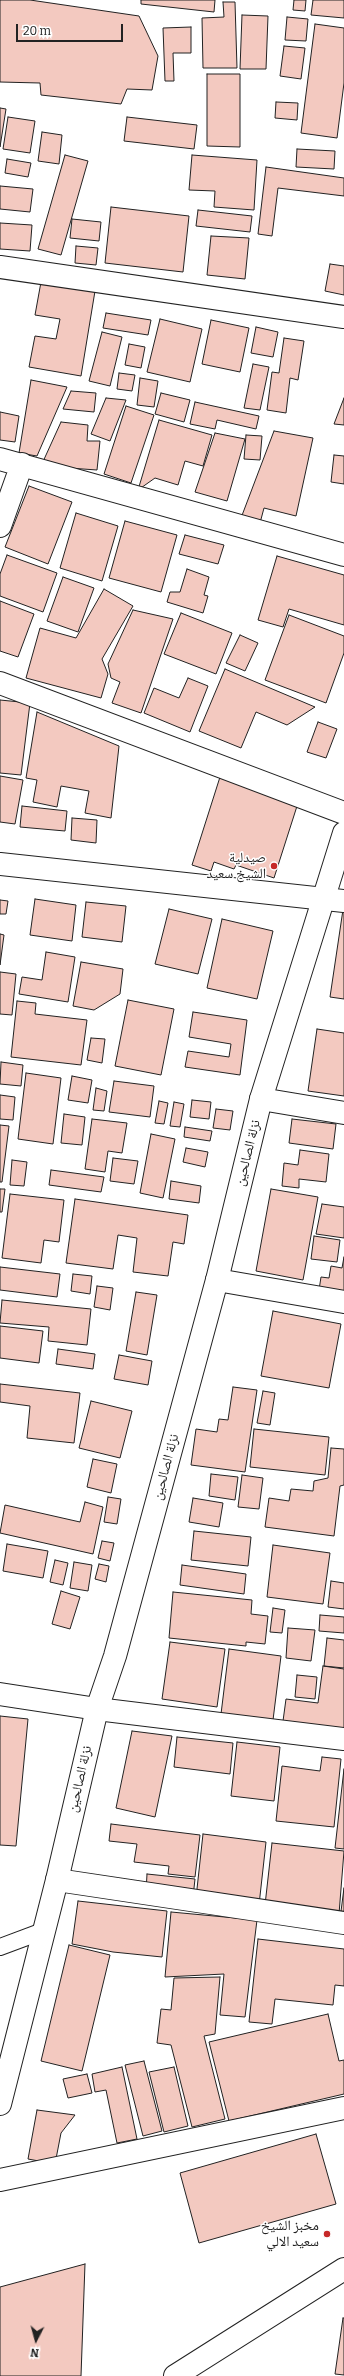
<!DOCTYPE html>
<meta charset="utf-8">
<style>
body{margin:0}
#map{position:relative;width:344px;height:2376px;overflow:hidden;background:#fff;font-family:Bitter,serif}
canvas{display:block}
.north{position:absolute;left:16px;top:2320px;width:40px;height:40px;-webkit-text-stroke:3px #fff;paint-order:stroke;rotate:186deg;font-size:11px;font-weight:700;line-height:16px;text-align:center;color:#222}
.north::after{content:'';display:block;margin:auto;width:14px;height:18px;background:#222;clip-path:polygon(50% 0,100% 100%,50% 72%,0 100%)}
.scale{position:absolute;left:16px;top:24px;width:107px;height:18px;box-sizing:border-box;border:2px solid #222;border-top:0;padding-left:5px;font-size:12px;line-height:14px;white-space:nowrap;color:#222;-webkit-text-stroke:3px #fff;paint-order:stroke}
</style>
<div id="map">
<canvas width="344" height="2376"></canvas>
<div class="north">N</div>
<div class="scale">20 m</div>
</div>
<script>
const ctx = document.querySelector('canvas').getContext('2d');
ctx.lineJoin = 'round';
function fill(path, color) { ctx.fillStyle = color; ctx.fill(path, 'evenodd'); }
const poly = rows => new Path2D(rows.map(r => 'M' + r).join(''));
function strokePath(path, color, width, dash) { ctx.strokeStyle = color; ctx.lineWidth = width; ctx.lineCap = dash ? 'butt' : 'round'; ctx.setLineDash(dash || []); ctx.stroke(path); }
function drawText(font, color, halo, rows, align = 'center') {
  ctx.font = font + ' Bitter,"Noto Naskh Arabic",serif'; ctx.lineWidth = 3; ctx.setLineDash([]); ctx.textBaseline = 'middle'; ctx.strokeStyle = halo; ctx.fillStyle = color; for (const [text, x, y, turn = 0] of rows) {
    ctx.save(); ctx.translate(x, y); ctx.rotate((+turn || 0) * Math.PI / 180); ctx.textAlign = isNaN(turn) ? turn : align; if (halo) ctx.strokeText(text, 0, 0); ctx.fillText(text, 0, 0); ctx.restore();
  }
}
const building = poly([
 [0,0,30,0,139,16,158,56,152,90,127,89,121,104,41,95,40,83,0,82,0,0],
 [141,0,215,0,214,12,141,4,141,0],
 [294,0,306,0,305,11,293,10,294,0],
 [313,0,344,0,344,18,311,15,313,0],
 [223,2,235,2,237,68,203,68,202,18,224,17,223,2],
 [242,15,268,16,266,69,240,69,242,15],
 [287,17,308,19,306,41,285,40,287,17],
 [315,24,344,28,344,83,337,138,301,133,315,24],
 [191,27,191,53,173,53,174,81,165,81,163,28,191,27],
 [284,46,305,48,301,79,280,76,284,46],
 [207,74,240,74,240,147,207,146,207,74],
 [276,102,298,103,297,120,275,118,276,102],
 [0,108,6,109,0,147,0,108],
 [8,117,35,121,30,153,3,149,8,117],
 [127,117,197,125,194,149,124,141,127,117],
 [42,132,62,135,59,164,38,161,42,132],
 [297,149,335,151,334,169,296,167,297,149],
 [65,155,88,161,61,255,38,249,65,155],
 [192,155,257,160,254,210,214,207,215,191,189,190,192,155],
 [7,159,31,163,28,177,5,173,7,159],
 [266,167,344,178,344,196,278,188,272,236,258,234,266,167],
 [0,186,33,189,30,212,0,209,0,186],
 [111,207,189,216,183,272,105,263,111,207],
 [198,210,252,216,250,232,196,226,198,210],
 [72,219,101,222,99,241,70,238,72,219],
 [0,223,32,225,30,251,0,249,0,223],
 [211,236,249,238,245,279,207,275,211,236],
 [76,246,98,248,96,265,75,263,76,246],
 [330,264,344,266,344,295,325,291,330,264],
 [41,282,95,291,81,376,29,367,35,336,56,339,60,319,35,315,41,282],
 [106,313,151,320,148,335,103,328,106,313],
 [160,319,202,329,190,382,147,372,160,319],
 [211,320,249,328,240,372,202,364,211,320],
 [256,327,278,332,273,357,251,353,256,327],
 [102,332,122,337,110,386,89,381,102,332],
 [284,338,304,341,298,380,290,378,286,413,267,410,272,372,279,373,284,338],
 [129,344,145,347,141,368,125,365,129,344],
 [253,364,269,367,260,410,244,408,253,364],
 [119,373,135,375,132,391,117,389,119,373],
 [140,378,158,381,154,407,137,405,140,378],
 [31,380,67,387,37,456,19,453,31,380],
 [71,391,96,393,94,412,63,409,71,391],
 [161,393,190,400,184,422,155,414,161,393],
 [106,398,126,400,110,441,91,434,106,398],
 [344,398,344,425,334,424,344,398],
 [195,402,259,416,256,429,217,420,215,429,190,424,195,402],
 [126,406,154,415,131,483,104,474,126,406],
 [0,412,19,416,15,442,0,440,0,412],
 [159,420,212,435,203,466,185,461,178,485,155,478,138,490,159,420],
 [61,422,88,425,87,441,100,441,97,470,41,466,61,422],
 [274,431,313,438,296,516,264,508,260,523,241,518,274,431],
 [215,433,245,439,227,501,195,492,215,433],
 [246,435,262,436,260,460,244,459,246,435],
 [334,455,344,456,344,484,331,482,334,455],
 [29,486,72,502,48,564,5,547,29,486],
 [76,513,118,526,102,581,60,568,76,513],
 [125,521,177,535,161,592,109,578,125,521],
 [185,535,224,545,218,564,179,554,185,535],
 [7,555,57,573,43,612,0,596,0,574,7,555],
 [277,556,344,575,344,625,289,609,283,627,258,620,277,556],
 [187,569,209,577,204,595,208,596,203,613,167,602,170,592,180,592,187,569],
 [63,577,94,588,78,632,47,621,63,577],
 [104,589,133,606,102,659,108,674,101,698,26,678,40,628,76,638,104,589],
 [0,601,34,614,18,657,0,651,0,601],
 [133,610,173,619,141,713,112,703,120,682,111,678,108,664,133,610],
 [181,613,232,633,216,674,164,654,181,613],
 [289,615,344,636,344,653,326,703,265,680,289,615],
 [240,635,258,643,245,671,226,663,240,635],
 [225,669,315,707,287,725,256,712,241,748,199,731,225,669],
 [188,678,208,686,190,732,144,713,154,688,179,698,188,678],
 [0,700,30,703,21,775,0,773,0,700],
 [37,712,119,746,111,818,85,813,89,791,61,786,57,807,33,802,37,780,26,778,37,712],
 [318,722,337,729,326,758,307,752,318,722],
 [0,776,23,780,15,824,0,822,0,776],
 [220,777,298,803,274,878,236,865,234,869,214,862,211,871,192,865,220,777],
 [22,806,67,811,65,831,20,827,22,806],
 [72,818,97,820,96,843,71,840,72,818],
 [35,899,76,905,72,941,30,935,35,899],
 [0,900,8,901,6,914,0,914,0,900],
 [86,902,126,906,122,942,82,937,86,902],
 [344,903,344,999,330,997,344,903],
 [169,909,212,919,198,974,155,964,169,909],
 [222,919,273,931,257,999,207,988,222,919],
 [0,934,4,935,0,965,0,934],
 [46,952,75,957,68,1002,19,994,22,977,42,980,46,952],
 [81,962,123,969,120,994,94,1010,73,1006,81,962],
 [0,972,16,974,12,1015,0,1014,0,972],
 [128,1000,174,1009,161,1075,115,1066,128,1000],
 [17,1001,36,1003,35,1014,87,1020,81,1065,11,1057,17,1001],
 [193,1012,247,1020,240,1075,185,1067,188,1051,229,1057,231,1044,189,1037,193,1012],
 [317,1029,344,1033,344,1096,308,1091,317,1029],
 [91,1038,105,1039,102,1063,87,1060,91,1038],
 [1,1062,23,1065,21,1086,0,1084,1,1062],
 [26,1073,61,1078,53,1144,18,1139,26,1073],
 [72,1076,92,1080,88,1103,68,1100,72,1076],
 [114,1081,154,1086,150,1117,109,1112,114,1081],
 [96,1088,107,1091,104,1111,93,1110,96,1088],
 [0,1095,15,1097,13,1120,0,1119,0,1095],
 [192,1100,211,1102,209,1119,190,1117,192,1100],
 [159,1101,168,1103,164,1124,155,1123,159,1101],
 [174,1102,184,1104,180,1127,170,1126,174,1102],
 [216,1109,233,1111,230,1130,213,1128,216,1109],
 [64,1114,85,1117,82,1145,61,1143,64,1114],
 [92,1119,127,1123,122,1153,108,1151,105,1172,85,1169,92,1119],
 [292,1119,336,1124,333,1149,289,1143,292,1119],
 [0,1125,9,1126,2,1182,0,1182,0,1125],
 [185,1127,212,1131,210,1141,184,1137,185,1127],
 [151,1134,175,1139,163,1198,140,1193,151,1134],
 [186,1148,208,1152,205,1167,183,1162,186,1148],
 [300,1150,329,1154,326,1182,299,1179,299,1188,282,1186,284,1163,298,1165,300,1150],
 [113,1158,138,1161,134,1184,110,1181,113,1158],
 [12,1160,27,1162,24,1186,10,1185,12,1160],
 [51,1170,104,1177,101,1192,49,1185,51,1170],
 [171,1181,201,1186,199,1203,169,1199,171,1181],
 [0,1189,5,1189,2,1212,0,1212,0,1189],
 [271,1189,318,1197,303,1280,256,1271,271,1189],
 [10,1194,64,1200,59,1242,44,1240,41,1263,2,1258,10,1194],
 [75,1199,188,1215,184,1244,173,1242,168,1276,133,1272,137,1238,118,1235,113,1269,66,1263,75,1199],
 [322,1204,344,1207,344,1238,316,1234,322,1204],
 [314,1236,340,1240,337,1262,311,1259,314,1236],
 [344,1257,344,1294,319,1290,321,1277,329,1278,331,1266,342,1268,344,1257],
 [0,1267,60,1274,57,1297,0,1290,0,1267],
 [73,1274,92,1276,90,1294,71,1291,73,1274],
 [97,1286,113,1288,110,1310,94,1307,97,1286],
 [136,1292,157,1295,147,1355,126,1351,136,1292],
 [2,1300,91,1309,87,1345,48,1341,49,1327,0,1323,2,1300],
 [273,1311,341,1324,329,1388,261,1376,273,1311],
 [0,1326,43,1331,39,1363,0,1358,0,1326],
 [58,1349,95,1354,93,1369,56,1364,58,1349],
 [119,1355,152,1361,148,1385,114,1379,119,1355],
 [0,1384,80,1393,74,1443,27,1438,30,1406,0,1402,0,1384],
 [233,1387,257,1390,245,1472,191,1465,196,1429,217,1432,219,1419,228,1420,233,1387],
 [263,1391,275,1393,270,1425,257,1423,263,1391],
 [91,1401,132,1411,120,1458,79,1448,91,1401],
 [254,1429,329,1437,325,1475,250,1467,254,1429],
 [331,1448,344,1449,344,1485,340,1486,334,1536,265,1527,269,1498,289,1501,291,1489,313,1491,314,1481,328,1478,331,1448],
 [93,1459,117,1464,111,1493,87,1487,93,1459],
 [211,1474,238,1477,235,1500,209,1496,211,1474],
 [242,1475,263,1478,259,1509,238,1507,242,1475],
 [108,1497,121,1499,117,1524,104,1522,108,1497],
 [193,1498,223,1503,219,1527,189,1522,193,1498],
 [85,1502,103,1507,93,1554,0,1533,5,1505,80,1522,85,1502],
 [194,1531,251,1537,248,1566,191,1560,194,1531],
 [102,1541,114,1543,110,1561,98,1558,102,1541],
 [7,1544,48,1551,43,1578,3,1571,7,1544],
 [273,1545,330,1553,323,1604,267,1597,273,1545],
 [55,1560,68,1563,63,1585,50,1582,55,1560],
 [74,1562,92,1565,88,1591,70,1588,74,1562],
 [99,1564,109,1566,106,1582,95,1579,99,1564],
 [182,1565,246,1574,244,1594,180,1585,182,1565],
 [331,1581,344,1583,344,1609,328,1607,331,1581],
 [61,1591,80,1597,70,1629,52,1624,61,1591],
 [173,1592,252,1600,251,1614,268,1616,265,1644,246,1642,246,1646,169,1638,173,1592],
 [273,1608,285,1610,282,1633,270,1632,273,1608],
 [320,1615,344,1617,344,1633,319,1631,320,1615],
 [288,1628,315,1630,311,1661,286,1658,288,1628],
 [327,1638,344,1640,344,1668,324,1666,327,1638],
 [170,1642,225,1649,217,1707,162,1699,170,1642],
 [229,1649,281,1656,273,1720,221,1714,229,1649],
 [323,1666,344,1669,344,1729,283,1721,286,1699,318,1703,323,1666],
 [297,1675,317,1677,315,1699,295,1697,297,1675],
 [0,1716,28,1719,16,1846,0,1845,0,1716],
 [132,1731,172,1736,155,1817,116,1808,132,1731],
 [177,1737,233,1743,230,1774,174,1767,177,1737],
 [237,1742,280,1747,274,1801,231,1796,237,1742],
 [322,1757,341,1759,334,1827,276,1821,282,1766,320,1771,322,1757],
 [344,1769,344,1849,335,1848,344,1769],
 [111,1824,200,1835,195,1877,168,1874,169,1866,134,1862,137,1844,109,1841,111,1824],
 [203,1834,266,1842,259,1905,196,1898,203,1834],
 [272,1843,344,1851,339,1914,265,1905,272,1843],
 [147,1874,195,1879,193,1897,146,1892,147,1874],
 [344,1888,344,1919,340,1919,344,1888],
 [78,1901,167,1911,162,1957,113,1952,72,1944,78,1901],
 [171,1912,257,1920,245,2017,220,2015,224,1974,165,1977,171,1912],
 [258,1939,344,1949,344,1986,335,1985,333,2005,275,1999,272,2024,249,2022,258,1939],
 [69,1945,110,1955,82,2071,41,2061,69,1945],
 [220,1977,215,2034,204,2036,225,2119,192,2127,171,2045,157,2043,161,2009,171,2010,174,1978,220,1977],
 [328,2014,339,2061,344,2060,344,2094,229,2121,209,2042,328,2014],
 [144,2061,162,2131,143,2136,125,2065,144,2061],
 [122,2067,137,2139,117,2143,106,2090,95,2092,92,2074,122,2067],
 [174,2067,188,2126,164,2132,149,2072,174,2067],
 [87,2074,92,2093,68,2098,63,2079,87,2074],
 [37,2110,75,2115,61,2133,55,2164,28,2159,37,2110],
 [316,2134,336,2204,199,2243,180,2173,316,2134],
 [85,2264,81,2376,0,2376,0,2287,85,2264],
 [343,2318,344,2318,344,2375,335,2374,343,2318]
]);
const service = poly([
 [0,1947,43,1931]
]);
const minor = poly([
 [0,267,344,317],
 [0,459,344,555],
 [0,526,22,464],
 [0,683,344,813],
 [0,864,344,901],
 [261,1099,344,1113],
 [217,1280,344,1302],
 [0,1694,97,1709,344,1739],
 [57,1880,344,1923],
 [0,2180,344,2108],
 [175,2376,344,2269]
]);
const primary = poly([
 [0,2104,57,1880,97,1709,115,1656,217,1280,261,1099,344,833]
]);
const markers = [
 [274,866,4,"#c62828"],
 [327,2234,4,"#c62828"]
];
const poiNames = [
 ["صيدلية",266,858],
 ["الشيخ سعيد",266,874],
 ["مخبز الشيخ",319,2226],
 ["سعيد الالي",319,2242]
];
const streetNames = [
 ["نزلة الصالحين",248,1153,-76],
 ["نزلة الصالحين",166,1467,-75],
 ["نزلة الصالحين",80,1779,-77]
];
fill(building, '#f3c9c0');
strokePath(building, '#222', 1);
strokePath(service, '#222', 18);
strokePath(minor, '#222', 24);
strokePath(primary, '#222', 24);
strokePath(service, '#fff', 16);
strokePath(minor, '#fff', 22);
strokePath(primary, '#fff', 22);
for (const [x, y, r, color] of markers) { const dot = new Path2D(); dot.arc(x, y, r, 0, 2 * Math.PI); ctx.fillStyle = color; ctx.fill(dot); strokePath(dot, '#fff', 1.5); }
drawText('14px', '#222', '#fff', poiNames, 'right');
drawText('14px', '#222', '#fff', streetNames);
</script>
